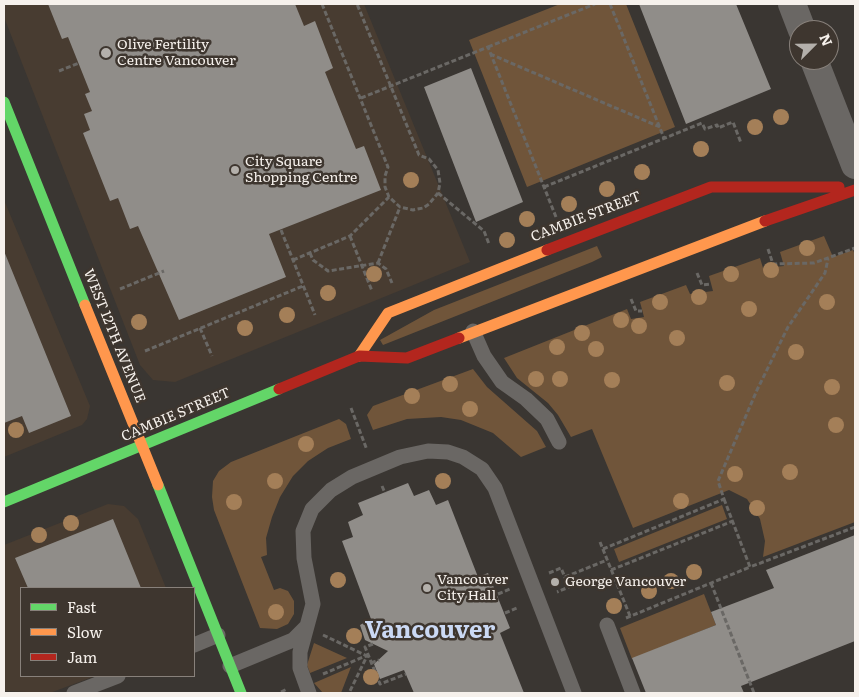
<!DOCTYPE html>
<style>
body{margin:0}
#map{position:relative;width:859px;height:697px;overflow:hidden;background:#3a3632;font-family:Literata,serif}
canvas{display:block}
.frame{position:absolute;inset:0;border:5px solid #f6f1ec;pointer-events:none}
.legend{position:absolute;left:20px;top:587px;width:175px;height:90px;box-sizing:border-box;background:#3e362f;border:1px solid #88817b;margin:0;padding:6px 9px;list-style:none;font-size:15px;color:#f6f1ec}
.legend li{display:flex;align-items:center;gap:10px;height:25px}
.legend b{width:25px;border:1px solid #88817b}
.north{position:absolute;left:789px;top:20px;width:50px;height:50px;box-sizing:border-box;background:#3e362f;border:1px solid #88817b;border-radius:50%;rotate:67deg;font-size:14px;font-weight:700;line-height:20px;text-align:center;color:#f6f1ec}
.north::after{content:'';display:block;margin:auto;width:18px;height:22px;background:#b4b0ab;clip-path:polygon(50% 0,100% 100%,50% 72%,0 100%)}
</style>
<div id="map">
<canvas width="859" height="697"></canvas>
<div class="frame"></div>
<ul class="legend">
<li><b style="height:6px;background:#63d668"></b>Fast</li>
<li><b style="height:6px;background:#ff974d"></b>Slow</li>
<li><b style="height:6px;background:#b3261e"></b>Jam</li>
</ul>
<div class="north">N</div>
</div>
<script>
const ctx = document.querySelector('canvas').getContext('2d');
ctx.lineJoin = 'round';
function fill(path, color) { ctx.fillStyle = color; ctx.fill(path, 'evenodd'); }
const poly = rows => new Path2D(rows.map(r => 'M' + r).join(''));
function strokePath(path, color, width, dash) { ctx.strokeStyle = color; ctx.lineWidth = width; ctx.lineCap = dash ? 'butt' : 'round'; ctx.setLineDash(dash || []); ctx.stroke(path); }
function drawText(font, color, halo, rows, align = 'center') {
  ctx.font = font + ' Literata,serif'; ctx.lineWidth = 5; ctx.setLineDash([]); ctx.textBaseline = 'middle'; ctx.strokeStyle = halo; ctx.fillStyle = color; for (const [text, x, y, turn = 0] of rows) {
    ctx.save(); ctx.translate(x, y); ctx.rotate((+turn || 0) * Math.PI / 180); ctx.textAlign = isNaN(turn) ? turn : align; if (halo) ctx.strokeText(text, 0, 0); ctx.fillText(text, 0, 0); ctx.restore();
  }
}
const built = poly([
 [4,4,364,4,470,262,175,382,153,380,140,365,4,17],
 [4,200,90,406,87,419,82,425,4,457],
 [108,504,124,506,138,519,166,588,21,588,21,676,95,676,50,693,4,691,4,545]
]);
const green = poly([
 [560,4,626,4,675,127,527,187,469,40],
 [824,236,833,257,853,250,855,255,855,522,763,557,765,541,760,519,747,499,729,490,633,528,592,429,571,437,558,415,548,403,517,378,504,358,627,309,631,319,644,317,640,302,686,285,690,294,713,291,709,276,760,258,763,268,784,266,780,252],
 [597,246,602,257,592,262,383,345,380,340,434,310],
 [473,369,487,387,537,431,546,447,521,457,493,433,461,420,441,417,407,419,373,430,367,415,373,406],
 [339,419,346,424,351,439,328,448,308,461,293,476,280,497,272,517,266,538,267,555,261,557,274,590,280,588,288,591,294,601,294,614,288,624,277,629,260,628,214,510,212,497,213,481,219,471,231,462],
 [722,505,727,519,619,562,614,549],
 [704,594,716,625,632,659,620,628],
 [314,643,347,658,310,673,307,665],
 [351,667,341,693,323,693,314,683]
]);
const building = poly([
 [48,4,295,4,304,26,315,21,333,68,325,72,356,149,364,146,381,190,269,234,286,277,179,320,138,226,130,229,118,198,110,201,83,133,90,130,84,114,92,111,85,94,90,92,68,37,62,39],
 [639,4,736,4,771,89,686,124],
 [471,68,523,202,476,222,424,87],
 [4,251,71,416,29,433,22,416,4,423],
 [408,483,414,496,429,490,436,505,448,500,478,577,488,573,510,628,500,633,524,693,414,693,404,670,380,679,374,664,388,651,365,640,360,625,371,619,342,541,353,537,348,522,363,515,358,503],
 [113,519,141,588,28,588,15,558],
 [855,535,855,641,741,686,744,693,646,693,632,658,716,625,711,612,774,588,766,570]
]);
const path = poly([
 [322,4,388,167,385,176,385,187,389,197,400,207,413,210,423,208,429,204,438,193,440,183,438,170,429,159,419,155,357,4],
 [610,4,664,138],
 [488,47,595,4],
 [490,54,660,127],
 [59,71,79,63],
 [361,98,488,47,556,217],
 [544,187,702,123,705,129,717,125,718,128,733,122,741,143],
 [438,193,484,231,489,244],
 [281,230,315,315],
 [350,236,372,291],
 [768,249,773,264,814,263,855,248],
 [310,253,313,260,328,271,378,263,386,269,392,283],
 [293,260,350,236,389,197],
 [378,263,400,207],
 [697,273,702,285,711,284],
 [120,289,164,271],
 [631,299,636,311,642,311],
 [200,328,212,356],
 [145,351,303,286],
 [351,408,367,450],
 [382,486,385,493],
 [724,499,750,567,855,527],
 [600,542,630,616],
 [603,549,724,499,718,481,757,390,788,327,825,273,828,259],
 [611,570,733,521],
 [549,573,561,568,569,587,557,592],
 [565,577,607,560],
 [711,583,754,693],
 [498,594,510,589],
 [505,613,517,608],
 [626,618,750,567],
 [323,635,367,656,349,693],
 [373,644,365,647,380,684,406,674],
 [371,663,379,660],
 [323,674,368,655],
 [281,692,287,689],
 [4,693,5,693]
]);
const lane = poly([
 [473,331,484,356,502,382,526,399,547,419,559,442],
 [607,625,633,693],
 [194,645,218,635],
 [230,666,293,640,306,627],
 [74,693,118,676],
 [309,693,300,668,300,652,313,604,304,558,303,531,312,509,331,490,352,477,400,457,428,451,448,452,463,457,482,469,495,488,574,693]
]);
const street = poly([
 [792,4,802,30],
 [814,60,855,165]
]);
const fast = poly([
 [4,102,85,305],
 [158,485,241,693],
 [4,502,279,389]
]);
const slow = poly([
 [85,305,158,485],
 [459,338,765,221],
 [359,356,388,313,547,250]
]);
const jam = poly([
 [765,221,855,190],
 [547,250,711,187,839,187],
 [279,389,359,356,407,358,459,338]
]);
const trees = [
 [781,117],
 [755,127],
 [701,149],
 [642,172],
 [411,180],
 [607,189],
 [569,204],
 [527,219],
 [507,240],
 [807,248],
 [771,270],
 [374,274],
 [731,274],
 [328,293],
 [699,297],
 [660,302],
 [827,302],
 [749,309],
 [287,315],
 [621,320],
 [139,322],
 [639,326],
 [245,328],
 [582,333],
 [677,338],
 [557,347],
 [596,349],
 [796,352],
 [536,379],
 [560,379],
 [612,380],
 [727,383],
 [450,384],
 [832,387],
 [412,396],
 [470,409],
 [836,425],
 [16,430],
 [306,444],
 [790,472],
 [735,474],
 [275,481],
 [443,481],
 [681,501],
 [234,502],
 [757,508],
 [71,523],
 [39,535],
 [694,572],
 [338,580],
 [671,581],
 [649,591],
 [614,606],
 [276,612],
 [354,636],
 [371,677]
];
const markers = [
 [106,53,6,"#b4b0ab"],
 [235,170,5,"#b4b0ab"],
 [555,582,5,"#b4b0ab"],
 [427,588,5,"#b4b0ab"]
];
const poiNames = [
 ["Olive Fertility",117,45],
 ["Centre Vancouver",117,61],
 ["City Square",245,162],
 ["Shopping Centre",245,178],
 ["Vancouver",437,580],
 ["City Hall",437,596],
 ["George Vancouver",565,582]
];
const streetNames = [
 ["CAMBIE STREET",586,217,-21],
 ["WEST 12TH AVENUE",114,336,68],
 ["CAMBIE STREET",176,415,-23]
];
const townNames = [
 ["Vancouver",430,631]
];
fill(built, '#483c31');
fill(green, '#70553a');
fill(building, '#908d89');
strokePath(path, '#6a6865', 3, [5, 2.5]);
strokePath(lane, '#6a6764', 15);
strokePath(street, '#6a6764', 28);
strokePath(fast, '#63d668', 11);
strokePath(slow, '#ff974d', 11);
strokePath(jam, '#b3261e', 11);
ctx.fillStyle = '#a47f58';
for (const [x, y] of trees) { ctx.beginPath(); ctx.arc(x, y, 8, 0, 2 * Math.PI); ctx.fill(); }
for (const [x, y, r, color] of markers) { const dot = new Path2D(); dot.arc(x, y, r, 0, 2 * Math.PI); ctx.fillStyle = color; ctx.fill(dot); strokePath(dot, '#3e362f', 2); }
drawText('14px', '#f6f1ec', '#3e362f', poiNames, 'left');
drawText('14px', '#f6f1ec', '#3e362f', streetNames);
drawText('bold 24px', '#cbd9f4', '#3e362f', townNames);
</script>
